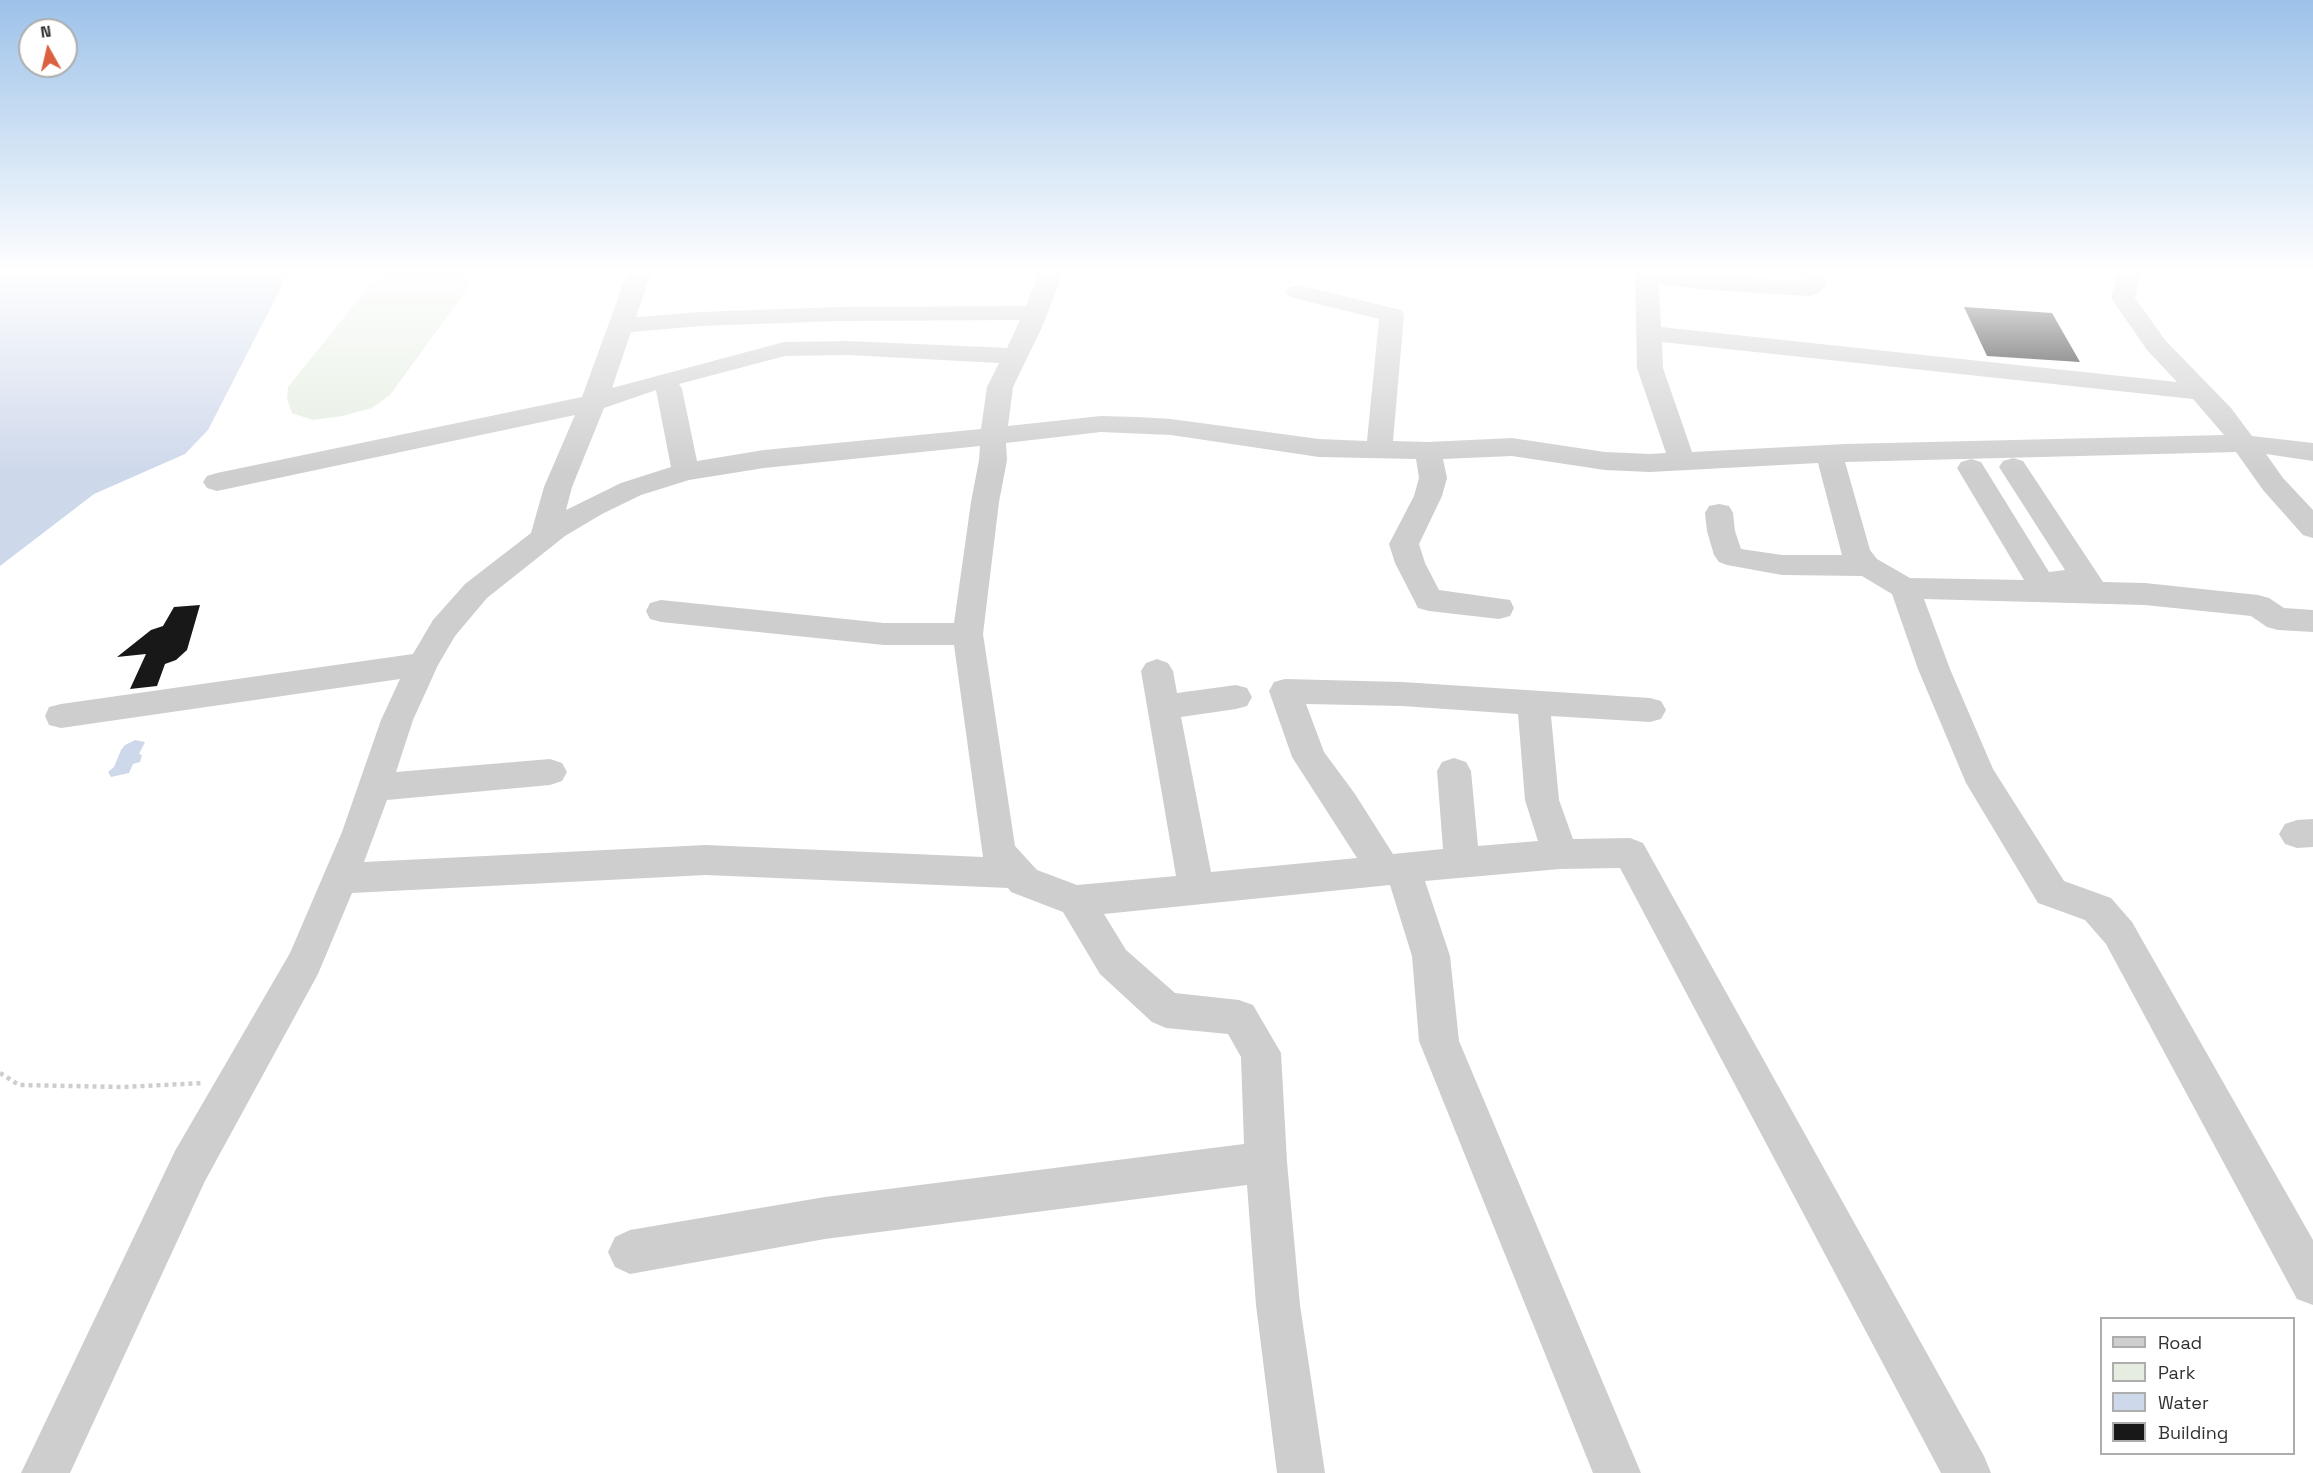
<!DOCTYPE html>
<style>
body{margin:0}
#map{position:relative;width:2313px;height:1473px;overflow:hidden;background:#fff;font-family:"Space Grotesk",sans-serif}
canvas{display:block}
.legend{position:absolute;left:2100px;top:1317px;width:195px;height:138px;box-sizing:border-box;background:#fff;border:2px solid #adadad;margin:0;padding:8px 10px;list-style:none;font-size:18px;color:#313131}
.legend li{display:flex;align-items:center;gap:12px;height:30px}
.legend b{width:30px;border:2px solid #adadad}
.north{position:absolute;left:18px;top:18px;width:60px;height:60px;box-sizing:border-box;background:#fff;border:2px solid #adadad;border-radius:50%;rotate:352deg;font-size:16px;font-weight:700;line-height:24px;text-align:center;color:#313131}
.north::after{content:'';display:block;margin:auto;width:21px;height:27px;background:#db5f41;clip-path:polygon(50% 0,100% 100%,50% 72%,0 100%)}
</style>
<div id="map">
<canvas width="2313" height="1473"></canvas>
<ul class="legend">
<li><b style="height:8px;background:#cecece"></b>Road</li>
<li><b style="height:16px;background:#e4ede0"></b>Park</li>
<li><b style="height:16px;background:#ced8eb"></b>Water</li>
<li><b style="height:16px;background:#181818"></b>Building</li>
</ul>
<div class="north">N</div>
</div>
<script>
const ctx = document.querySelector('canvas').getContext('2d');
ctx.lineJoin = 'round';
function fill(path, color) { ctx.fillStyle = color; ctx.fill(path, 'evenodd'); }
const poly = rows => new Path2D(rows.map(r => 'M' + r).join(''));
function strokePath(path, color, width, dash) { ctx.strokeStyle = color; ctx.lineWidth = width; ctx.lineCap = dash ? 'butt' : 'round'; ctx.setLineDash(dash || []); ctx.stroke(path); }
const green = poly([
 [407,268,458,269,467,278,468,288,390,395,372,408,342,416,313,420,292,413,287,399,288,387,369,286,385,274]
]);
const water = poly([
 [0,268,296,268,288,274,208,430,185,454,94,494,0,566],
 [135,740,145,742,139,754,142,755,140,762,133,764,129,773,111,777,108,772,114,767,121,750,125,745]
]);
const building = poly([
 [1964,307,2052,313,2080,362,1987,356],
 [200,605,187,650,176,660,165,664,157,686,130,689,146,654,117,657,151,630,163,626,174,607]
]);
const path = poly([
 [0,1073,19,1085,123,1087,203,1083]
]);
const minor = poly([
 [629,268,653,268,636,317,701,312,838,307,1026,306,1041,268,1065,268,1042,327,1013,387,1008,426,1101,416,1137,417,1171,419,1319,439,1367,441,1379,319,1290,297,1286,292,1290,287,1298,285,1401,310,1404,315,1393,441,1428,442,1512,438,1605,452,1650,454,1666,453,1637,368,1635,268,1659,268,1710,276,1802,281,1800,268,1824,268,1826,285,1817,294,1809,296,1710,290,1659,284,1661,327,2177,382,2147,350,2111,298,2117,274,2122,268,2146,268,2140,275,2135,298,2165,340,2231,408,2252,436,2313,443,2313,461,2266,454,2283,478,2313,510,2313,538,2303,535,2263,490,2236,452,1845,462,1870,550,1877,559,1910,578,2024,580,1957,468,1961,462,1971,459,1981,462,2049,572,2065,570,1999,467,2003,461,2013,458,2023,461,2103,582,2145,583,2258,595,2269,598,2284,608,2313,610,2313,632,2278,630,2267,627,2251,616,2145,605,1924,599,1950,669,1993,769,2064,881,2111,898,2132,922,2313,1240,2313,1305,2297,1299,2106,944,2085,920,2038,903,1966,783,1918,669,1892,594,1862,576,1782,575,1727,565,1719,562,1714,555,1707,531,1705,513,1709,506,1719,504,1729,506,1733,513,1735,531,1741,549,1782,555,1842,555,1818,463,1650,472,1605,470,1512,456,1443,459,1447,478,1442,496,1419,544,1425,563,1439,590,1510,600,1514,608,1510,616,1499,619,1429,611,1418,608,1414,600,1395,563,1389,544,1414,496,1419,478,1416,459,1319,457,1171,435,1101,432,1006,443,1007,460,999,502,983,634,1015,846,1037,870,1077,885,1176,876,1141,671,1146,663,1157,659,1168,663,1173,671,1177,693,1236,685,1247,688,1252,697,1247,706,1236,709,1181,717,1211,872,1357,858,1292,757,1269,691,1274,682,1285,679,1402,682,1650,698,1661,701,1666,710,1661,719,1650,722,1551,716,1559,800,1573,839,1630,838,1643,843,1984,1456,1991,1473,1941,1473,1620,868,1560,869,1425,881,1450,956,1459,1041,1641,1473,1593,1473,1419,1041,1412,956,1390,885,1104,914,1126,950,1175,993,1239,1000,1253,1005,1281,1053,1287,1162,1300,1305,1325,1473,1277,1473,1256,1305,1247,1185,825,1239,630,1274,615,1267,608,1252,615,1237,630,1230,825,1197,1244,1144,1241,1057,1228,1034,1166,1028,1152,1022,1100,974,1063,912,1011,892,1008,888,706,875,352,893,318,974,205,1181,70,1473,21,1473,175,1151,290,953,342,832,381,720,400,679,61,728,49,725,45,716,49,707,61,704,413,654,433,620,465,584,531,533,544,487,575,415,217,491,207,488,203,482,207,476,217,473,582,397,629,268],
 [1020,320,1007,348,848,341,784,342,612,388,631,332,701,326,838,321,1020,320],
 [1662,342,2193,399,2224,435,1845,444,1692,452,1663,368,1662,342],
 [848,355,999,363,987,387,981,429,764,450,697,461,682,389,679,384,785,356,848,355],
 [656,390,671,467,621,483,566,510,572,487,604,408,656,390],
 [980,446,979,460,971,502,954,623,884,623,661,600,650,603,646,611,650,619,661,622,884,645,954,645,983,857,706,845,364,862,387,800,550,785,562,781,567,772,562,763,550,759,396,772,413,720,438,665,455,636,487,598,565,536,602,514,641,495,689,480,764,468,980,446],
 [1306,704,1402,706,1518,714,1525,800,1538,841,1478,846,1471,771,1466,762,1454,758,1442,762,1437,771,1443,849,1393,854,1355,794,1324,752,1306,704],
 [2313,819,2313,847,2297,848,2285,844,2279,834,2285,824,2297,820,2313,819]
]);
fill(green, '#e4ede0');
fill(water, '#ced8eb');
fill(building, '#181818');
strokePath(path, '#cecece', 4.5, [4, 4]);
fill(minor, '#cecece');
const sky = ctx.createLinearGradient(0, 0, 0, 474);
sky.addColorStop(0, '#9dc2e9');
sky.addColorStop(0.57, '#fff');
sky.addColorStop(1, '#ffffff00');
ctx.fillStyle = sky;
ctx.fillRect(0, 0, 2313, 474);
</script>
